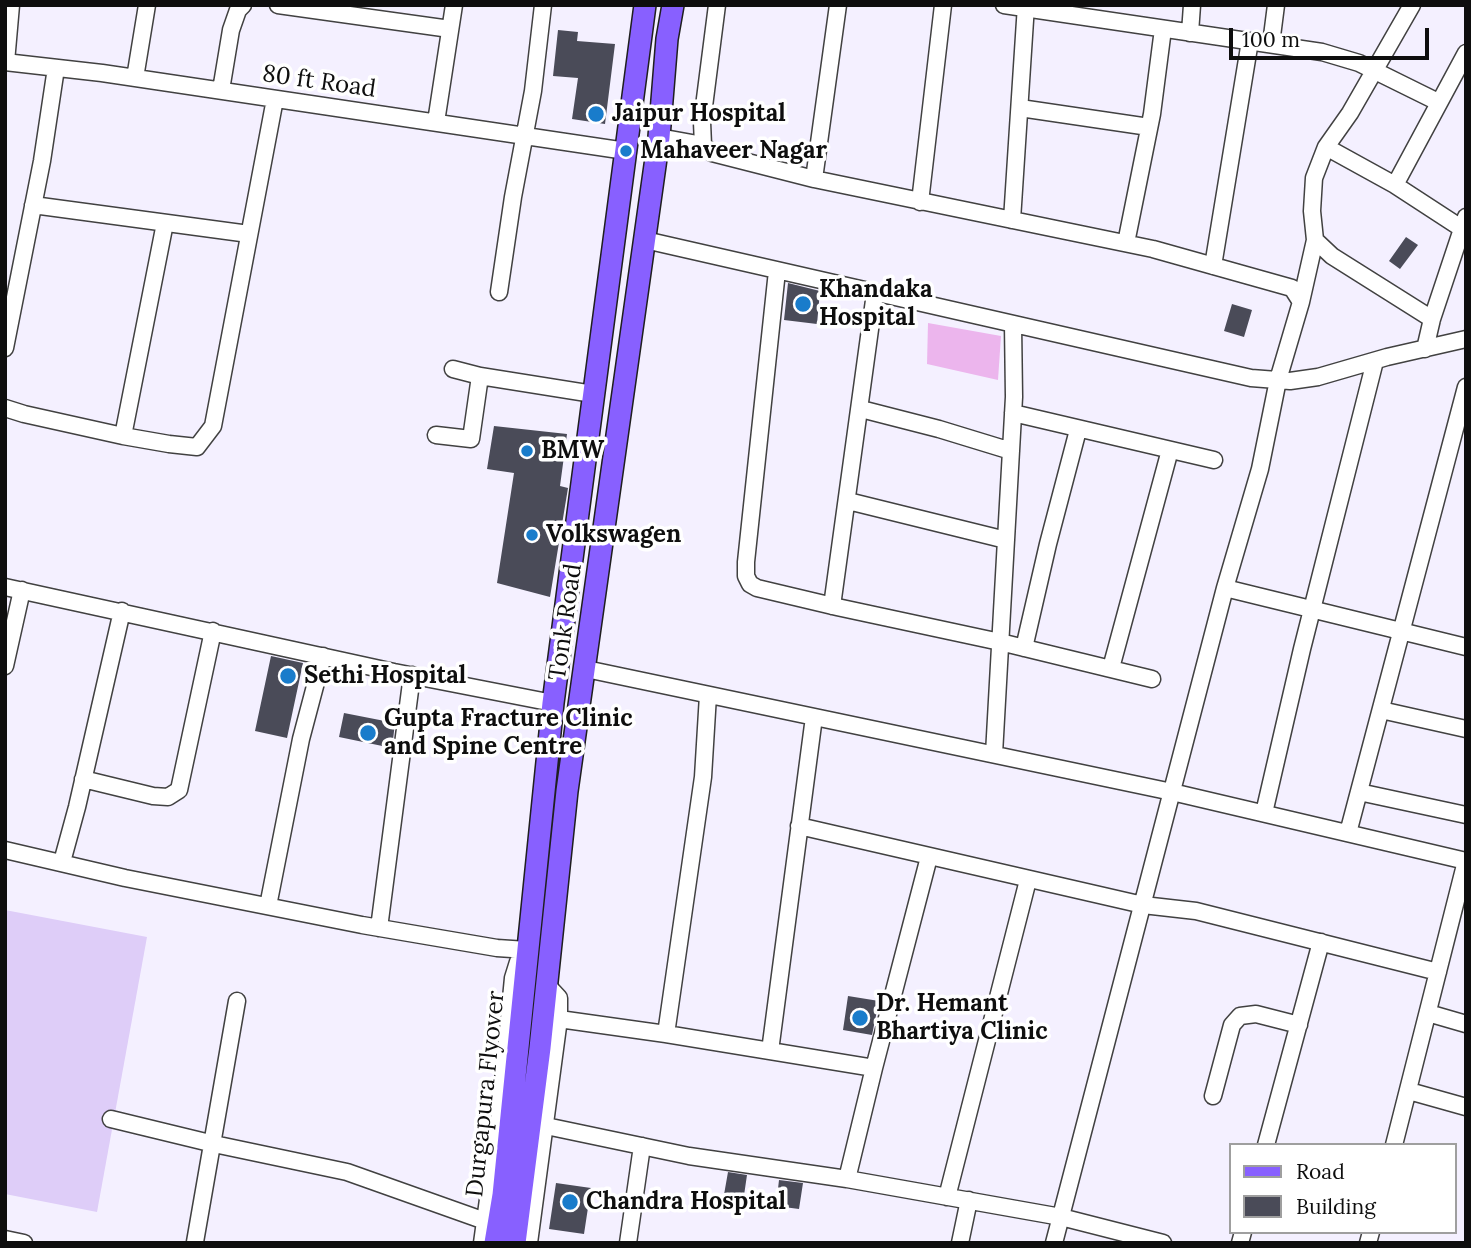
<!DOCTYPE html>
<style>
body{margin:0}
#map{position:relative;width:1471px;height:1248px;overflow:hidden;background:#f4f0ff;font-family:Lora,serif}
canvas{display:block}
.frame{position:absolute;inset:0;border:7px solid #0e0e0e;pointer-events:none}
.legend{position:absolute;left:1229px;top:1143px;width:228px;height:91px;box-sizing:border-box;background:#fff;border:2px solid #9f9f9f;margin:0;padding:9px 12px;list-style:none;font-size:21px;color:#0e0e0e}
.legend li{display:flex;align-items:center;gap:14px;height:35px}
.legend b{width:35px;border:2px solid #9f9f9f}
.scale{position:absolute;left:1229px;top:28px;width:200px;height:32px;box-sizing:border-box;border:4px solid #0e0e0e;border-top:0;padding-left:9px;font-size:21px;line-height:24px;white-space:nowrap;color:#0e0e0e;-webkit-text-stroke:5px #fff;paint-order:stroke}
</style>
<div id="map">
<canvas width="1471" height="1248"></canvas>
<div class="frame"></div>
<ul class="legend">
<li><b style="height:9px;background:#8860ff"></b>Road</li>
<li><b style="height:19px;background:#4a4b58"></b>Building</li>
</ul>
<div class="scale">100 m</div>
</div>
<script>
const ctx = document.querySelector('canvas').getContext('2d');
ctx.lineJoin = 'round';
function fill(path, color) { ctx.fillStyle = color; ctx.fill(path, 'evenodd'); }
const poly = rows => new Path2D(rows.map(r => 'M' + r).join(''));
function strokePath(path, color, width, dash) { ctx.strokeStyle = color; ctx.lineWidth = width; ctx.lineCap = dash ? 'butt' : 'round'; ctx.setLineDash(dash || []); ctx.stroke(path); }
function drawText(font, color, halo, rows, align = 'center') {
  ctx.font = font + ' Lora,serif'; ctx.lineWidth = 7; ctx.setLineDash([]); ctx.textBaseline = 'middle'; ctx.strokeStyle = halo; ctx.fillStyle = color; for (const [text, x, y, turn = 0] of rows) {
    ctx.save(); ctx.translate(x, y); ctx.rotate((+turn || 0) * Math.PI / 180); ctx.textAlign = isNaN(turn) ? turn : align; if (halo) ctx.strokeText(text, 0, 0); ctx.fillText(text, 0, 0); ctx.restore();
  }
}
const farmland = poly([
 [5,910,147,937,97,1212,5,1194]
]);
const green = poly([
 [928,323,1001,336,998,380,927,364]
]);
const building = poly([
 [558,30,578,32,577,41,615,44,605,124,572,119,578,78,553,76],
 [1406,237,1418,245,1400,269,1389,261],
 [788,283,820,291,817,324,784,320],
 [1232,304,1252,310,1244,337,1224,331],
 [494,426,567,434,560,486,568,488,550,597,497,583,514,473,487,469],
 [271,656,303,663,287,738,255,731],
 [344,713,395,723,392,748,339,737],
 [848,996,879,1001,872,1035,843,1030],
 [728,1172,747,1175,742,1209,722,1206],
 [779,1180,803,1183,799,1209,776,1206],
 [556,1183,591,1188,584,1234,549,1229]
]);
const minor = poly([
 [278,5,450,29],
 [717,5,702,122,703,145,712,153,814,179,1153,249,1292,288,1301,302,1278,380,1260,469,1225,588,1054,1243],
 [1004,5,1322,52,1359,63,1438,102],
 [1412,5,1350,113,1326,147,1314,178,1312,211,1315,240,1332,256,1432,319],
 [1190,33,1192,5],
 [1271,44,1276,5],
 [5,62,102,73,626,151],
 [6,62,11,5],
 [135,78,147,5],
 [221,90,231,30,238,10,243,5],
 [1020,108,1149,127],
 [436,122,454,5],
 [659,137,703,145],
 [1326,147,1395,185,1461,228],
 [814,179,838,5],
 [1395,185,1466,53],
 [920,202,943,5],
 [33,205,249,234],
 [1012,220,1026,5],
 [645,240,1251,378,1290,381,1318,377,1387,357,1466,339],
 [1126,243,1152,114,1163,29],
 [1213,266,1250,41],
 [777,271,746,562,746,576,750,584,757,588,837,607,1000,642,1152,679],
 [499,292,513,197,533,91,543,5],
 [1301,302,1315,240],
 [5,348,42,161,56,68],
 [1425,349,1432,319,1466,217],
 [453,369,480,376],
 [5,408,24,414,123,436,169,444,197,447,213,426,275,99],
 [861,409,939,429,1011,451],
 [1013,413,1214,460],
 [436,435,471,439,480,376,593,394],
 [123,436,165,223],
 [848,501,1006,540],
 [5,587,394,672,553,703],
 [1225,588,1466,647],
 [832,606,875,293],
 [1024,648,1048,544,1078,430],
 [5,666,22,590],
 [1111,668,1170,450],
 [586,669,1172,792,1466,861],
 [1381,710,1466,729],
 [994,754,1014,397,1013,324],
 [83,779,153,796,168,797,179,790,213,631],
 [1359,792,1466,815],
 [1264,813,1302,649,1375,361],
 [799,826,1143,905,1196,911,1438,972],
 [1348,833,1466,387],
 [5,850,125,878,362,925,497,948,527,950],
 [62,862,77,807,122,611],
 [268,906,301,739,323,656],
 [379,928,412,675],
 [1428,1013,1466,1024],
 [559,1019,666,1034,874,1068],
 [666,1034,703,777,708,695],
 [770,1051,814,717],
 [1409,1091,1466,1107],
 [1213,1096,1232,1025,1240,1016,1256,1014,1299,1025],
 [111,1119,214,1144,347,1172,485,1221],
 [546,1126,689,1156,847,1179,1061,1217,1163,1243],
 [1266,1145,1321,942],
 [1394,1145,1466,861],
 [847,1179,874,1068,929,857],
 [947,1197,1028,880],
 [5,1239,24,1243],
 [195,1242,237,1001],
 [482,1243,500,1112,513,978,518,962,524,955],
 [529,1243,559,1019,559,998,547,985],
 [628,1243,642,1146],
 [960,1243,969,1200],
 [1240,1243,1243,1232],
 [1368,1243,1371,1232]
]);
const major = poly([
 [495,1243,503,1195,553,703,645,5],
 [515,1243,540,1048,567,791,659,137,667,39,673,5]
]);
const markers = [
 [596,114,9,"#197ccb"],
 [626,151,7,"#197ccb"],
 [803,304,9,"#197ccb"],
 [527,451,7,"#197ccb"],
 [532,535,7,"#197ccb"],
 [288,676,9,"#197ccb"],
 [368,733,9,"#197ccb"],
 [860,1018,9,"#197ccb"],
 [570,1202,9,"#197ccb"]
];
const streetNames = [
 ["80 ft Road",319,82,8],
 ["Tonk Road",566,622,-82],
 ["Durgapura Flyover",486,1094,-84]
];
const poiNames = [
 ["Jaipur Hospital",612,114],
 ["Mahaveer Nagar",640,151],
 ["Khandaka",819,290],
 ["Hospital",819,318],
 ["BMW",541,451],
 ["Volkswagen",546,535],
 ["Sethi Hospital",304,676],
 ["Gupta Fracture Clinic",384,719],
 ["and Spine Centre",384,747],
 ["Dr. Hemant",876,1004],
 ["Bhartiya Clinic",876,1032],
 ["Chandra Hospital",586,1202]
];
fill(farmland, '#decdf8');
fill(green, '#ecb5ed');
fill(building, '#4a4b58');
strokePath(minor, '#414141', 19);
strokePath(major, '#1f1f1f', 24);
strokePath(minor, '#fff', 16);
strokePath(major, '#8860ff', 21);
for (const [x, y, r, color] of markers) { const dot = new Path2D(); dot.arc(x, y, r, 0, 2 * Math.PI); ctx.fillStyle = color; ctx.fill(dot); strokePath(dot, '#fff', 2.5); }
drawText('24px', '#0e0e0e', '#fff', streetNames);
drawText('bold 24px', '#0e0e0e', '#fff', poiNames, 'left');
</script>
